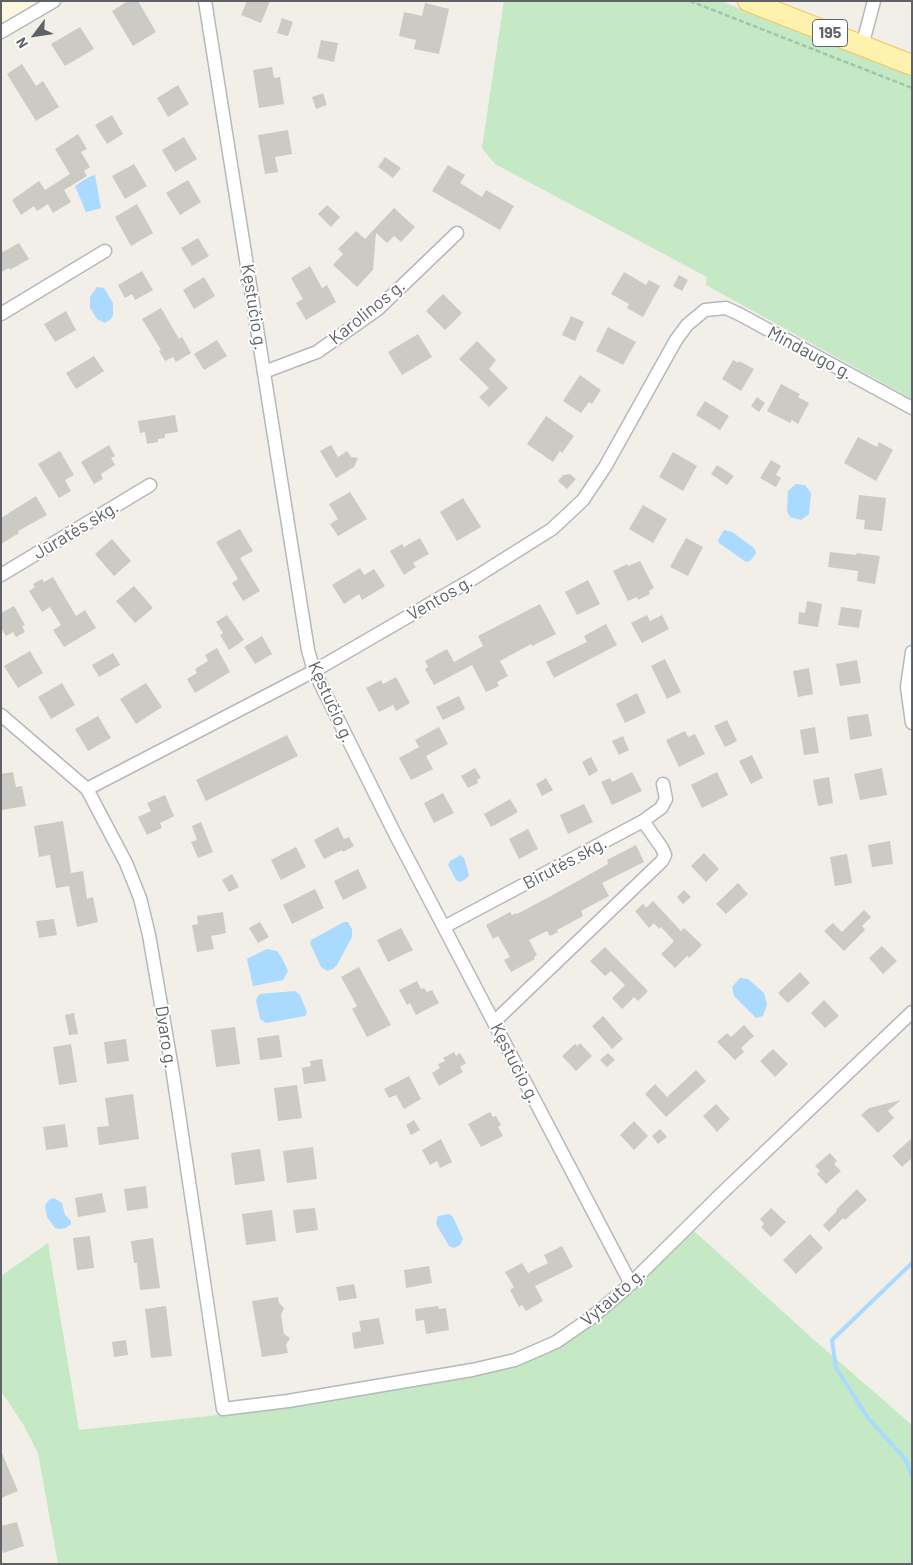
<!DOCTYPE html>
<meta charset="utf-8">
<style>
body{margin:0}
#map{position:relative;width:913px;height:1565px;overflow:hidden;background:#f1efe8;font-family:Barlow,sans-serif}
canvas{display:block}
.frame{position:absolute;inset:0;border:2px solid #5f6368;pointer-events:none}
.north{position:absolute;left:10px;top:10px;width:50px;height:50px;-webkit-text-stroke:4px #fff;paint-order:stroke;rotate:239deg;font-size:14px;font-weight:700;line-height:20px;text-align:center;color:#5f6368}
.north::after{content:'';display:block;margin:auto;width:18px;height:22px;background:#5f6368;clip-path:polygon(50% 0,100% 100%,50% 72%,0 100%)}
</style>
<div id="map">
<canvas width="913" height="1565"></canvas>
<div class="frame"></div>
<div class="north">N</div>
</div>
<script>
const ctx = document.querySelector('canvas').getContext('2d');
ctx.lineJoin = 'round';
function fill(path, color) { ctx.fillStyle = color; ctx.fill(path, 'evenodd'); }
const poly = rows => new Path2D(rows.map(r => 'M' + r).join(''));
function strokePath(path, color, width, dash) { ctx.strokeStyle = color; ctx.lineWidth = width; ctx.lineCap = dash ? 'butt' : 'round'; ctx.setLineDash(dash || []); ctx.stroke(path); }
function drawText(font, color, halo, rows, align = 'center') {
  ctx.font = font + ' Barlow,sans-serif'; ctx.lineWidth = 4; ctx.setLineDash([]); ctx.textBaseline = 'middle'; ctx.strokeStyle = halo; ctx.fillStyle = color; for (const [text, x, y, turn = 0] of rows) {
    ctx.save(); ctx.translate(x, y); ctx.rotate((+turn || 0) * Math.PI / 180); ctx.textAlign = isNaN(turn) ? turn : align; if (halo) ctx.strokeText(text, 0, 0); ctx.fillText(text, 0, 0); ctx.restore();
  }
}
const commercial = poly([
 [1,1,45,1,1,27]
]);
const green = poly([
 [504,1,721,1,912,76,912,399,706,285,707,277,495,164,482,148],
 [694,1231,813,1339,912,1425,912,1564,58,1564,38,1453,23,1424,1,1391,1,1276,48,1243,79,1430,218,1415,491,1371,603,1315]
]);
const water = poly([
 [95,175,101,208,86,212,75,186,89,177],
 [97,287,104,288,113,303,113,315,111,319,105,323,97,319,90,308,90,297],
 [796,484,805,485,811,493,809,514,801,520,790,517,787,511,788,491],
 [724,530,732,532,754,548,756,553,750,561,746,562,719,543,718,540],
 [461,855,464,858,469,875,466,879,460,882,456,880,448,865,450,861],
 [344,922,348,922,352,929,352,937,337,965,333,969,327,971,321,967,310,943,311,940],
 [267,949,277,951,282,958,288,971,283,980,253,986,247,959],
 [740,978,748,979,764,993,767,1004,763,1016,756,1018,734,996,732,987],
 [295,991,300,995,307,1012,305,1016,266,1023,260,1019,256,1000,258,996,260,994],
 [54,1198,62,1203,65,1215,71,1221,71,1224,66,1228,59,1229,55,1228,47,1217,45,1205,50,1199],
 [449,1214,453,1217,463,1239,460,1245,454,1248,449,1246,436,1224,438,1216]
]);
const stream = poly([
 [912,1263,832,1340,836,1368,868,1418,906,1460,912,1477]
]);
const building = poly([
 [128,1,138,1,156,32,133,46,112,11],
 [247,1,270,1,261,23,241,15],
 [425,3,449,9,439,54,414,49,416,40,399,36,404,12,422,16],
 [282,18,293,22,288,36,277,33],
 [80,27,94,49,65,66,51,44],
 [321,40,338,43,334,62,317,58],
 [22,64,36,86,43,81,59,107,36,121,7,74],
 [272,67,274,78,280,77,284,104,259,108,253,70],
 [178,85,189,104,168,117,157,98],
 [323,93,327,105,316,109,312,97],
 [112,115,123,134,107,144,95,125],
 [288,130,292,154,275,157,278,172,265,174,258,135],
 [78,134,87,149,81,152,90,167,84,171,87,176,64,190,71,202,53,213,48,204,37,211,34,206,21,215,12,200,39,181,45,190,70,174,55,149],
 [184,137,197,159,175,172,162,150],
 [385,157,401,168,393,178,378,167],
 [134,164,147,186,125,199,112,176],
 [448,165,465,175,460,183,482,197,486,190,514,206,500,230,432,191],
 [188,180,201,202,180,215,166,193],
 [137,204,153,233,131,246,115,217],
 [327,205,340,217,331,227,318,214],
 [394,208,415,227,401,242,394,236,387,243,376,233,373,270,357,287,333,265,343,254,338,249,356,231,365,239],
 [198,238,209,256,192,266,181,248],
 [19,243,29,259,10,270,9,268,1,272,1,253],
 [310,266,322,288,327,285,336,302,306,320,296,303,303,299,291,278],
 [142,271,153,290,135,300,132,294,125,298,118,285],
 [624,272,646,285,649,280,660,286,643,317,627,308,629,304,611,294],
 [679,275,688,280,682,291,673,286],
 [204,277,215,296,194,309,183,290],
 [443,294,462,313,445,330,426,311],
 [161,308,179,339,182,337,191,353,176,362,173,357,165,361,159,351,161,350,142,319],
 [66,311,76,330,55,342,44,324],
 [571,316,584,322,575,341,562,335],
 [608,327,636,342,623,365,596,351],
 [418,334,432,357,402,375,388,352],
 [217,340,227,356,204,370,194,354],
 [477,341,496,360,489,369,508,388,489,407,479,397,489,388,459,359],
 [94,356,104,371,76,389,66,373],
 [733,360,738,363,739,361,754,369,741,391,722,379],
 [580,375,601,390,592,404,589,402,581,413,563,401],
 [781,384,800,394,798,397,809,403,798,424,792,420,790,423,767,411],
 [757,397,765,403,759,412,751,406],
 [705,401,729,416,720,430,696,415],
 [175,415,178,432,165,434,165,438,158,439,158,442,147,444,145,432,140,433,138,421],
 [546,416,574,436,562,453,560,451,553,462,527,444],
 [858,437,877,447,879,442,893,450,876,481,844,463],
 [109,445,115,456,111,458,115,465,101,474,103,479,94,484,81,462],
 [331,445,338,457,347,451,351,457,358,458,354,467,336,478,320,451],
 [60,451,74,475,65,480,71,491,59,498,38,464],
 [673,452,697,466,683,491,659,477],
 [771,460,781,466,776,475,781,478,776,487,760,478],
 [717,465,734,476,727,485,711,474],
 [570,474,576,479,567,489,558,481,563,475],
 [350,492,367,519,338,536,330,524,338,519,329,504],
 [859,495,886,498,882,531,864,529,865,520,856,519],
 [36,496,47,515,18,531,19,533,1,544,1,518],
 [463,498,481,527,457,541,440,512],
 [643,505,667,519,653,543,629,529],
 [240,529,253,551,240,558,260,591,243,601,232,583,238,579,216,542],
 [420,538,429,554,413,563,416,567,404,575,390,551,402,544,404,547],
 [686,538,703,547,688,576,670,567],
 [112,539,131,561,114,576,95,554],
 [830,552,856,555,857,553,880,556,875,584,857,581,858,571,828,567],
 [640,561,654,588,649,591,650,594,638,600,637,597,628,601,613,571,627,564,628,566],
 [360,568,364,575,374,569,385,586,362,600,359,594,344,604,332,585],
 [53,577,76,616,85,610,96,628,64,647,53,630,61,625,50,607,42,612,29,591,35,587,33,584,42,579,44,582],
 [588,580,600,604,577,615,565,592],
 [134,586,153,608,135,623,116,601],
 [807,601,822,604,818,627,798,624,799,612,805,613],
 [540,604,556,634,532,646,531,644,500,661,508,676,497,682,499,686,486,692,472,665,434,685,425,669,428,667,425,661,447,649,454,662,483,646,478,636],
 [14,606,25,625,22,626,25,632,16,637,13,632,6,636,1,628,1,613],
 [841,607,862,610,859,628,838,625],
 [227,615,244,640,229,650,220,635,223,633,216,622],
 [647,615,650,621,662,615,669,629,642,643,631,623],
 [606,624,617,645,554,678,546,662,587,642,584,636],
 [262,636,272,654,255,664,244,647],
 [217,648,230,672,195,693,187,679,197,673,195,669,208,661,205,655],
 [30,651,43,673,18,688,4,666],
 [113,653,120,665,99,677,92,665],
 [665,659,681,692,667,699,651,666],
 [857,660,861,683,840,686,836,664],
 [809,668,813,694,798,697,793,671],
 [396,677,410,703,396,711,393,705,379,712,366,688,381,680,383,684],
 [62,683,75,705,51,719,38,697],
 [146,683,162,707,136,724,120,699],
 [637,693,646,713,625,723,616,704],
 [459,696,465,709,443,720,436,707],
 [868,714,872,736,850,740,847,717],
 [98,716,111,738,88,751,75,729],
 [727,720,737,741,725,747,714,726],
 [439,727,448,744,426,756,433,769,411,780,399,758,419,747,415,740],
 [815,727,819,753,804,755,800,730],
 [685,731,688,737,695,734,705,754,679,767,666,740],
 [287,735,298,756,206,801,196,780],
 [623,736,629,750,619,755,612,741],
 [752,755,763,778,751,784,739,761],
 [591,757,598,771,589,776,582,762],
 [475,768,481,778,477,780,478,783,468,788,461,776],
 [882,768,887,795,860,800,854,774],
 [13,772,16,787,22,786,26,806,1,810,1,774],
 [632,772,642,791,612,805,601,782,610,778,612,782],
 [717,772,728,795,702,808,691,785],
 [829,777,833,803,818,806,813,780],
 [546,778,553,790,542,796,536,784],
 [443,793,454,813,434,823,424,803],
 [165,795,174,816,160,823,162,828,147,835,138,817,151,811,147,803],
 [510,799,518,812,491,827,484,814],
 [584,804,593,822,568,834,560,815],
 [63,821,71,873,83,871,87,899,93,897,98,922,77,927,69,886,56,888,50,855,39,857,34,826],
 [201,822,213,852,198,858,191,842,197,840,192,826],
 [338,827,344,839,349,837,354,846,343,852,342,850,324,859,314,840],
 [528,829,538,849,519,859,509,839],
 [890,841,893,864,872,867,868,845],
 [636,845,644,862,602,883,609,896,581,911,583,916,557,930,558,932,550,936,547,931,529,940,537,955,534,957,535,959,511,972,504,960,510,957,498,936,493,939,486,925,510,912,512,915,517,913,517,914,551,896,608,864,607,860],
 [296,847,306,867,281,880,271,860],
 [704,853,719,869,706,882,691,866],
 [847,854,852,883,835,886,830,857],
 [358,869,367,888,343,900,334,881],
 [232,874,239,887,229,892,222,880],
 [738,883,748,894,726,914,716,904],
 [315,889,324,908,292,924,283,905],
 [684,890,691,897,683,904,677,897],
 [653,901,681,931,684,928,702,945,689,958,687,956,675,968,661,954,674,941,661,927,659,929,654,923,649,928,635,911,643,904,646,908],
 [864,910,871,917,862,926,865,930,844,951,824,931,833,923,842,932],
 [223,912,226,933,211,936,214,949,197,952,192,925,198,924,197,916],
 [54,919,57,935,39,938,36,921],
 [260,922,269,937,258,943,249,928],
 [401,928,413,950,388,962,377,940],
 [882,946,897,961,883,974,869,958],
 [605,947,648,991,638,1001,634,997,622,1009,612,998,625,985,611,971,605,976,590,961],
 [359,967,391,1025,367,1037,352,1009,357,1006,341,977],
 [800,972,810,983,788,1003,778,993],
 [417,981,421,989,424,988,427,992,432,990,439,1003,416,1015,410,1003,407,1005,399,990],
 [824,1000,839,1016,825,1028,811,1013],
 [74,1013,78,1034,69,1035,65,1015],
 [603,1016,623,1039,612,1049,592,1026],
 [744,1025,754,1036,741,1048,744,1052,735,1060,717,1042,727,1033,731,1037],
 [235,1027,240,1064,216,1067,211,1030],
 [279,1035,282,1057,260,1060,257,1038],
 [126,1039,129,1061,107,1064,104,1042],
 [580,1043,592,1056,576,1071,562,1056,575,1044,577,1046],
 [71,1044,77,1082,59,1085,53,1047],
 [773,1049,788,1064,775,1077,760,1061],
 [454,1052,456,1056,460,1053,466,1063,460,1067,463,1072,439,1086,432,1073,440,1068,438,1064,445,1061,443,1058],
 [608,1053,615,1060,607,1067,600,1060],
 [322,1059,326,1081,304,1084,302,1068,311,1066,310,1061],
 [696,1070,706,1081,666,1117,645,1094,655,1084,667,1097],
 [409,1076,421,1099,404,1109,396,1095,389,1098,384,1089],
 [297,1085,302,1118,278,1121,274,1088],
 [133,1094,139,1139,99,1145,97,1127,109,1126,105,1098],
 [901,1100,888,1111,894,1118,878,1133,861,1115,869,1108],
 [716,1104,730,1119,717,1132,703,1116],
 [490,1112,493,1117,496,1116,501,1125,498,1127,503,1136,481,1147,468,1124],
 [414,1120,420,1130,411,1135,406,1125],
 [634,1121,648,1136,634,1150,620,1135],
 [65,1124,68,1147,46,1150,43,1127],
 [660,1129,667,1137,658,1144,652,1136],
 [912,1138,912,1158,902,1167,892,1156],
 [441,1139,452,1162,440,1168,437,1161,430,1165,422,1150],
 [313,1147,317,1179,287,1183,283,1151],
 [260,1149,265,1181,235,1185,231,1153],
 [830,1153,837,1161,834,1164,841,1171,826,1184,817,1174,820,1171,815,1166],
 [146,1186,148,1208,127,1211,124,1189],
 [857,1189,867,1200,845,1220,843,1218,829,1232,823,1225,837,1211,836,1210],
 [102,1193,106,1212,78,1217,75,1198],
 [315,1208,318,1230,296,1233,293,1210],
 [771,1208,786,1222,771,1237,761,1227,764,1224,760,1219],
 [272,1210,276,1241,246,1245,242,1214],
 [810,1234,823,1248,796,1274,783,1260],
 [90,1236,94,1268,77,1270,73,1238],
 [153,1238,160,1288,140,1290,137,1263,134,1263,131,1241],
 [562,1246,573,1267,535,1286,543,1301,526,1311,522,1305,519,1307,510,1290,514,1287,505,1272,522,1263,528,1273,548,1263,544,1255],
 [429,1266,432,1283,406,1288,404,1270],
 [354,1284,357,1298,339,1301,336,1287],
 [278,1297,279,1303,284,1308,281,1315,284,1334,290,1338,286,1345,288,1353,262,1357,252,1301],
 [166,1306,172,1356,151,1358,145,1309],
 [438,1306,439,1309,446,1308,449,1330,426,1334,424,1320,416,1321,415,1309],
 [379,1318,384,1344,354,1349,352,1333,361,1331,359,1321],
 [126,1340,128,1355,114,1357,112,1342],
 [1,1451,18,1491,1,1498],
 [17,1522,24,1546,3,1553,1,1546,1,1526]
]);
const path = poly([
 [690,1,912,88]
]);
const street = poly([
 [205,1,308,650,314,671,395,834,631,1284],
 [1,32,54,1],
 [862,46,874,1],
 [1,314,105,251],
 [264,372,317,352,378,309,457,233],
 [1,575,150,485],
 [912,652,907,687,912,723],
 [1,715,87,789,126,863,140,898,149,935,173,1074,223,1409,288,1401,472,1370,515,1360,556,1342,591,1318,624,1290,721,1194,912,1012],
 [87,789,314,671,471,580,552,529,583,500,605,467,676,340,687,325,705,310,726,308,739,314,912,408],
 [444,927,643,821,661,808,666,799,663,784],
 [494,1022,662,861,665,855,662,848,643,821]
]);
const primary = poly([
 [748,1,912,65]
]);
const shields = [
 [830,33,35]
];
const shieldNames = [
 ["195",830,33]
];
const streetNames = [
 ["Kęstučio g.",254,307,81],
 ["Karolinos g.",367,312,-39],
 ["Mindaugo g.",810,353,28],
 ["Jūratės skg.",76,530,-31],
 ["Ventos g.",440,598,-30],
 ["Kęstučio g.",331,702,66],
 ["Birutės skg.",565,863,-28],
 ["Dvaro g.",166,1037,81],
 ["Kęstučio g.",515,1063,63],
 ["Vytauto g.",613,1297,-41]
];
fill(commercial, '#fef7e0');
fill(green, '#c5e8c5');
fill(water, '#aadaff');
strokePath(stream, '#aadaff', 4);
fill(building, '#cccac5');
strokePath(street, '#b5b8bc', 15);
strokePath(primary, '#f2c960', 22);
strokePath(path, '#9cc7a9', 2.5, [5, 2.5]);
strokePath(street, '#fff', 12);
strokePath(primary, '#fff2af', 20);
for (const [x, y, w] of shields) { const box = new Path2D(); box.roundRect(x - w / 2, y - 13.5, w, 27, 4); ctx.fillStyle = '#fff'; ctx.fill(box); strokePath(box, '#5f6368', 1); }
drawText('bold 16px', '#5f6368', null, shieldNames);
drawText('18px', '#5f6368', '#fff', streetNames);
</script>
